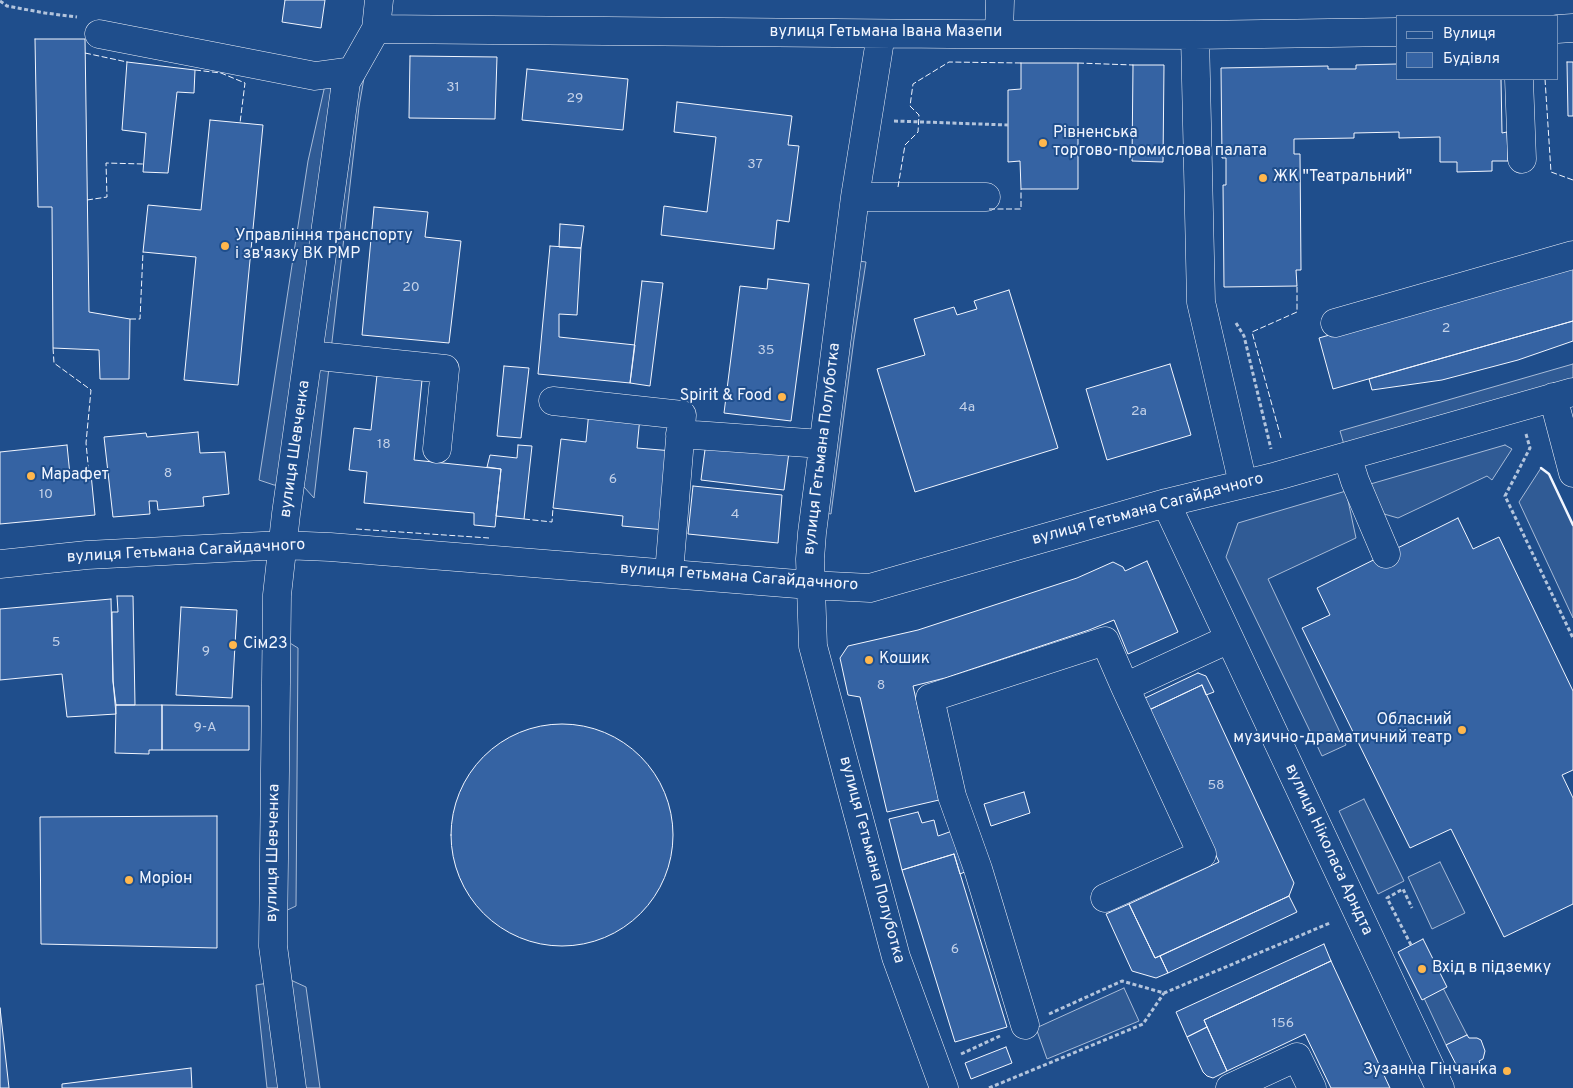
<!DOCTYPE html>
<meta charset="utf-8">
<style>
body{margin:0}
#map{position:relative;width:1573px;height:1088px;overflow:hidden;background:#1f4e8c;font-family:Overpass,sans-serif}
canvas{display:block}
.legend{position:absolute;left:1396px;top:15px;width:162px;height:65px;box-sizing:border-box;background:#1f4e8c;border:1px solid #7391ba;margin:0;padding:6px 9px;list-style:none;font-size:15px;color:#f2f6ff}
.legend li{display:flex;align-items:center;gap:10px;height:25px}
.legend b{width:25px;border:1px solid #7391ba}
</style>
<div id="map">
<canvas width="1573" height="1088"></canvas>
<ul class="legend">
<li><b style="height:6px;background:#1f4e8c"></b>Вулиця</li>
<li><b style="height:14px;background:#3563a3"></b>Будівля</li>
</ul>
</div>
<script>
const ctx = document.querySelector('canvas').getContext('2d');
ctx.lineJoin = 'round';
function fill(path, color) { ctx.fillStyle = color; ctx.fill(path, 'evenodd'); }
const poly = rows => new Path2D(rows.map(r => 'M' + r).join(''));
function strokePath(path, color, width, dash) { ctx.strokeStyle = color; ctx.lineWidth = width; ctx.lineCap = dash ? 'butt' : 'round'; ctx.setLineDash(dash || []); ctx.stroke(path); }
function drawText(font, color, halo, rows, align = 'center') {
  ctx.font = font + ' Overpass,sans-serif'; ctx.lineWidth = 4; ctx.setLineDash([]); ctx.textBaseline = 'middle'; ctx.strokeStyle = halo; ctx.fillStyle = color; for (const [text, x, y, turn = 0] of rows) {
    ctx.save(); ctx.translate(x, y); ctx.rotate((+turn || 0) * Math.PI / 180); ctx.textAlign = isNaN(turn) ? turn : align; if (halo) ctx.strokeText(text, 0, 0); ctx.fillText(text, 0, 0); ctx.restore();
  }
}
const built = poly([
 [364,78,359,107,314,498,304,487,274,485,259,480,308,161,325,85,364,78],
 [852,260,866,262,854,339,831,514,818,512,852,260],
 [1573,364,1573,381,1345,448,1340,431,1573,364],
 [1505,445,1512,449,1492,480,1487,476,1398,518,1384,514,1376,503,1367,485,1505,445],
 [1541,468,1549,474,1573,525,1573,618,1519,502,1541,468],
 [1346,491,1356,538,1268,579,1346,745,1322,756,1226,557,1238,523,1346,491],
 [285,640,298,648,296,906,279,914,285,640],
 [1364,799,1404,881,1378,894,1339,811,1364,799],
 [1440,862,1465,913,1432,929,1408,877,1440,862],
 [284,977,306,987,320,1088,299,1088,284,977],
 [268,983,280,1088,267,1088,256,985,268,983],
 [1124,988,1139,1021,1047,1059,1036,1028,1124,988],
 [1443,988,1467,1035,1446,1045,1424,998,1443,988]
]);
const building = poly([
 [285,0,325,0,321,28,282,22,285,0],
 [35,39,85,39,89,312,130,319,129,379,100,379,99,350,53,348,52,207,38,207,35,39],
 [410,56,497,57,495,119,409,118,410,56],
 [127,62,195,70,194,93,177,92,168,173,143,172,146,133,122,130,127,62],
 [1567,62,1573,62,1573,116,1568,116,1567,62],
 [1021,63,1078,63,1078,189,1021,189,1020,161,1008,162,1008,90,1021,89,1021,63],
 [1397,64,1397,79,1501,79,1502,133,1507,132,1508,161,1492,161,1492,171,1457,172,1457,162,1440,162,1440,137,1399,138,1399,132,1354,133,1354,138,1294,139,1294,154,1300,154,1301,270,1296,270,1297,286,1224,287,1223,185,1226,185,1226,158,1222,158,1221,68,1328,66,1328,69,1356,69,1356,65,1397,64],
 [1133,65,1164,65,1163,162,1132,161,1133,65],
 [527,69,628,79,623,130,522,120,527,69],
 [677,102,792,116,788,145,799,146,789,222,777,220,774,249,661,235,664,206,707,212,716,137,674,132,677,102],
 [210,120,263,125,238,385,184,380,196,257,143,252,148,205,201,210,210,120],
 [374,207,428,212,425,237,461,241,449,343,362,335,374,207],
 [560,224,584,226,581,248,559,247,560,224],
 [550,246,581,248,577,315,559,314,559,337,635,345,630,383,538,374,550,246],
 [1573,265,1573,321,1333,389,1319,338,1573,265],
 [768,279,809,284,791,421,724,413,740,286,767,289,768,279],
 [642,281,663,283,650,386,630,383,642,281],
 [1009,290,1058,448,915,492,877,369,925,355,914,319,954,307,957,315,977,309,974,301,1009,290],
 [1573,321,1573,341,1518,360,1442,380,1372,390,1369,379,1573,321],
 [1170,364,1191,435,1107,460,1086,389,1170,364],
 [504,366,529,368,521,438,497,436,504,366],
 [377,375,422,380,414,460,501,469,495,527,474,525,474,513,364,503,367,472,349,470,354,428,371,430,377,375],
 [589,411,640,417,637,448,673,451,665,530,622,526,623,516,553,508,561,439,586,442,589,411],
 [198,432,200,453,225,452,229,494,203,497,204,506,158,510,157,501,149,501,150,514,113,517,104,437,146,433,147,437,198,432],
 [706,442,789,452,784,490,701,480,706,442],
 [67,445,70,475,91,474,95,515,0,524,0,452,67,445],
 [518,445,532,446,524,519,496,516,501,469,487,467,490,455,517,458,518,445],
 [693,486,782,495,778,543,688,534,693,486],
 [1458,518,1473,549,1499,537,1573,691,1573,770,1562,775,1573,798,1573,904,1504,937,1451,829,1410,848,1302,628,1330,615,1317,588,1458,518],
 [1147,561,1178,632,1128,654,1114,620,1089,630,945,678,913,686,939,800,887,812,860,697,848,695,840,658,848,646,918,630,1077,578,1113,562,1123,567,1125,571,1147,561],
 [117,596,133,596,135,705,116,705,113,681,112,612,118,612,117,596],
 [111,599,113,681,116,714,67,717,62,674,0,680,0,609,111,599],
 [181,607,237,610,232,698,176,695,181,607],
 [1198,673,1206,676,1214,692,1206,695,1202,685,1149,710,1143,699,1198,673],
 [1202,685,1294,883,1289,896,1155,958,1129,904,1219,862,1149,710,1202,685],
 [116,705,162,705,162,750,149,750,149,754,115,753,116,705],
 [162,705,249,706,249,750,162,750,162,705],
 '451 835a111 111 0 1 1 222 0a111 111 0 1 1-222 0Z',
 [1024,792,1030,813,991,826,984,804,1024,792],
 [918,812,922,823,934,820,938,836,955,830,967,871,960,874,954,854,902,870,889,819,918,812],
 [217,816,217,948,41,944,40,817,217,816],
 [954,854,1007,1027,955,1042,902,870,954,854],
 [1289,896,1297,912,1168,973,1160,956,1289,896],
 [1129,904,1155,958,1160,956,1168,973,1156,978,1132,971,1106,914,1129,904],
 [1423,939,1447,987,1422,1000,1398,952,1423,939],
 [1324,944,1331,961,1204,1020,1207,1027,1187,1037,1176,1012,1324,944],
 [1331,961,1390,1088,1331,1088,1305,1034,1227,1071,1204,1020,1331,961],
 [0,1008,9,1088,0,1088,0,1008],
 [1207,1027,1227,1071,1213,1078,1207,1076,1203,1072,1187,1037,1207,1027],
 [1467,1035,1469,1038,1477,1038,1481,1040,1485,1051,1483,1059,1479,1061,1480,1064,1461,1074,1446,1045,1467,1035],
 [1006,1047,1012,1063,971,1079,965,1063,1006,1047],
 [191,1068,192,1088,62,1088,62,1084,191,1068]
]);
const path = poly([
 [0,1,7,6,45,13,77,17],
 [894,121,1008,125],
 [1236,323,1244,336,1271,449],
 [1526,434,1530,448,1505,496,1573,638],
 [1411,945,1387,898,1403,889,1412,908],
 [1049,1014,1122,981,1164,993,1330,923],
 [961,1054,1000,1036],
 [989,1088,1143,1024,1164,993]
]);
const minor = poly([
 [376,29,950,34,1195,35,1397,32],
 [1557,29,1573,28],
 [99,34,315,76,352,71],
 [881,34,855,197,812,533,810,559,813,646,896,957,944,1088],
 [999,34,1000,0],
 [1195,35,1201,302,1243,484],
 [1519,79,1522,159],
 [855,197,986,197],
 [1335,323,1573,255],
 [309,355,445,369,437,449],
 [1553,397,1573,473],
 [553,401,682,415,669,573],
 [680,434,822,444],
 [1347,456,1355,481,1386,554],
 [1166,503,1440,1088],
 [0,564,87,555,282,545,330,547,810,585,870,588,1166,503,1277,476,1573,392],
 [1105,898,1202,854,1125,687,1229,639],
 [1025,1025,978,869,952,796,930,698,1105,641,1125,687],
 [292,1088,273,946,277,595,286,514,346,82,376,29,379,0],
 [1230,1088,1297,1057,1312,1088]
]);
const fence = poly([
 [85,53,127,62],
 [1078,63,1133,65],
 [195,70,221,73,245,83,240,123],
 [1545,79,1551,172,1573,180],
 [898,187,905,145,918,132,919,115,910,106,913,84,949,62,1021,63],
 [87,200,107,197,106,163,143,164],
 [989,209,1021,209,1021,189],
 [130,319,140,319,143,252],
 [53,348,54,363,91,390,86,443,89,474],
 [1281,438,1252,332,1297,312,1297,286],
 [524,519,552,522,553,508],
 [356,529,489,538]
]);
const wall = poly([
 [1541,468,1549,474,1573,525]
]);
const markers = [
 [1043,143,5,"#ffb74d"],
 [1263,178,5,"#ffb74d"],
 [225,246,5,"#ffb74d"],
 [782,397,5,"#ffb74d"],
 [31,476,5,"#ffb74d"],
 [233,645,5,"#ffb74d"],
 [869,660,5,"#ffb74d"],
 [1462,730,5,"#ffb74d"],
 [129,880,5,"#ffb74d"],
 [1422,969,5,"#ffb74d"],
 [1507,1071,5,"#ffb74d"]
];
const numberNames = [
 ["31",453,88],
 ["29",575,99],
 ["37",755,165],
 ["20",411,288],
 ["2",1446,329],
 ["35",766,351],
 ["4а",967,408],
 ["2а",1139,412],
 ["18",384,445],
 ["8",168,474],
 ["6",613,480],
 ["10",46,495],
 ["4",735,515],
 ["5",56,643],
 ["9",206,652],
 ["8",881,686],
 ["9-А",205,728],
 ["58",1216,786],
 ["6",955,950],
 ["156",1283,1024]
];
const streetNames = [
 ["вулиця Гетьмана Івана Мазепи",886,33],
 ["вулиця Шевченка",296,449,-82],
 ["вулиця Гетьмана Полуботка",823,449,-83],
 ["вулиця Гетьмана Сагайдачного",1148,510,-15],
 ["вулиця Гетьмана Сагайдачного",186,552,-3],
 ["вулиця Гетьмана Сагайдачного",739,578,4],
 ["вулиця Ніколаса Арндта",1328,850,65],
 ["вулиця Шевченка",274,853,-89],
 ["вулиця Гетьмана Полуботка",871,860,75]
];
const poiNames = [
 ["Рівненська",1053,134],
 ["торгово-промислова палата",1053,152],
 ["ЖК \"Театральний\"",1273,178],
 ["Управління транспорту",235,237],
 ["і зв'язку ВК РМР",235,255],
 ["Spirit & Food",772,397,"right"],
 ["Марафет",41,476],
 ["Сім23",243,645],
 ["Кошик",879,660],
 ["Обласний",1452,721,"right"],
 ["музично-драматичний театр",1452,739,"right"],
 ["Моріон",139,880],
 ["Вхід в підземку",1432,969],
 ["Зузанна Гінчанка",1497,1071,"right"]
];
fill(built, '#305b95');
strokePath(built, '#a8bbd7', 1);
fill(building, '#3563a3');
strokePath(building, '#f2f6ff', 1);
strokePath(minor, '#f2f6ff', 29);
strokePath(path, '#b3c4dc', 3, [4, 2.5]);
strokePath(minor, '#1f4e8c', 28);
strokePath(fence, '#f2f6ff', 1, [6, 2.5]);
strokePath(wall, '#f2f6ff', 2.5);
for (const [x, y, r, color] of markers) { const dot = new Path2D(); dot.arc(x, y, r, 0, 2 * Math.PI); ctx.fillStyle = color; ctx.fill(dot); strokePath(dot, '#1f4e8c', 2); }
drawText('14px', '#c3d1e8', null, numberNames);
drawText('16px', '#f2f6ff', '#1f4e8c', streetNames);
drawText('16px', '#f2f6ff', '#1f4e8c', poiNames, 'left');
</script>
